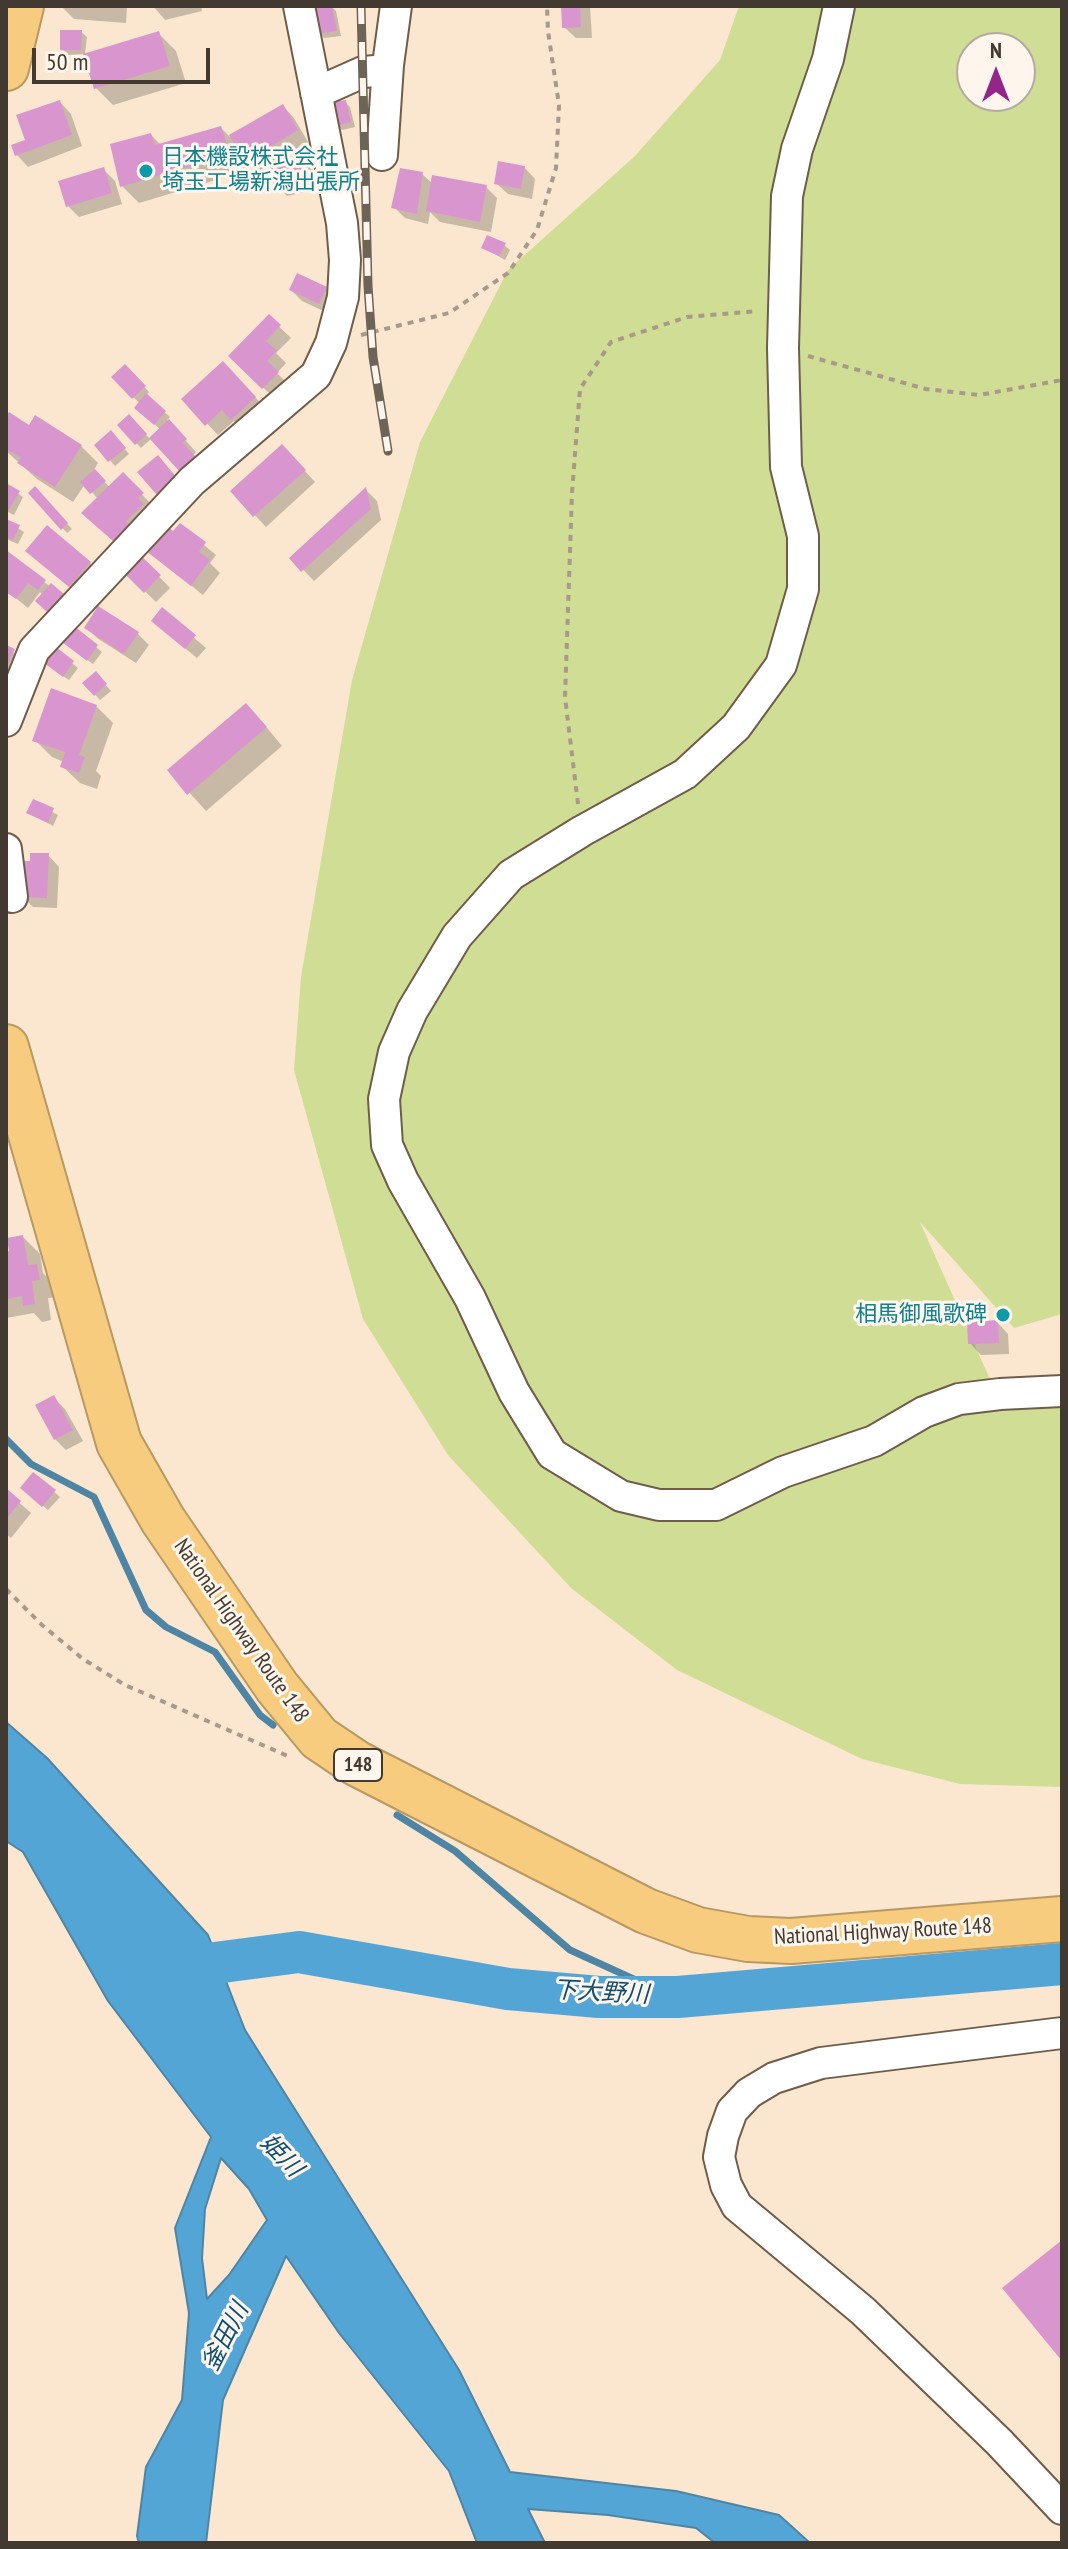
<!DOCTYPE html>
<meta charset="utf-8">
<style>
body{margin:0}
#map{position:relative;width:1068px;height:2549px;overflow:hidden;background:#fbe6d0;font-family:"PT Sans Narrow",sans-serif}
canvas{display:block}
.frame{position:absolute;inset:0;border:8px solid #423a31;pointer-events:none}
.north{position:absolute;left:956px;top:32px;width:80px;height:80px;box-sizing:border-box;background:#fef5ed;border:2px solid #b3aaa2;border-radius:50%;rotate:0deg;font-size:22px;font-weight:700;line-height:32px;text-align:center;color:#423a31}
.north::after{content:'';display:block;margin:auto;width:28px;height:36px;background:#922689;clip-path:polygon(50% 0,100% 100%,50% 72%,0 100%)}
.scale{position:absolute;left:32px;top:48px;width:178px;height:36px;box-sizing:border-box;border:4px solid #423a31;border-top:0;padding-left:10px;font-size:24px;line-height:28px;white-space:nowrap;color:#423a31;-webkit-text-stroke:6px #fef5ed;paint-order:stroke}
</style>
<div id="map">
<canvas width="1068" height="2549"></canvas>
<div class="frame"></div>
<div class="north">N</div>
<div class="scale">50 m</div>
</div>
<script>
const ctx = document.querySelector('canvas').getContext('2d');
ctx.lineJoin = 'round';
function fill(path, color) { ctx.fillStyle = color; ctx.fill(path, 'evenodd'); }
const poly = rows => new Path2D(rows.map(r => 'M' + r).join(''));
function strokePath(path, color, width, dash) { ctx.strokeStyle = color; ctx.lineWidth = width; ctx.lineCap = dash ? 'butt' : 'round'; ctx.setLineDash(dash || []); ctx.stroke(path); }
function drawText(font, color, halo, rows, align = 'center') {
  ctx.font = font + ' "PT Sans Narrow","Noto Sans JP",sans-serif'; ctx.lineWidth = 6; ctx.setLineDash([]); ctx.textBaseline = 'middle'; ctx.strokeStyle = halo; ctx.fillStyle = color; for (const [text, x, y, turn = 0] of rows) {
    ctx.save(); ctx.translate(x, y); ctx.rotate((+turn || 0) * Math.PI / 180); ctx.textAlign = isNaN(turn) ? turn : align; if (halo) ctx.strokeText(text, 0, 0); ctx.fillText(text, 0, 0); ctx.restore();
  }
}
const green = poly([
 [739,6,1062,6,1062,1314,1014,1328,920,1222,989,1377,1031,1398,1062,1396,1062,1787,960,1784,862,1759,677,1670,571,1588,448,1455,363,1319,294,1070,301,977,352,680,420,442,508,270,635,156,720,60],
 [972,48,1020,48,1020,96,972,96]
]);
const water = poly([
 [6,1722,47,1758,208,1935,245,2030,459,2370,510,2472,676,2491,779,2515,810,2543,715,2543,696,2528,608,2515,528,2509,545,2543,477,2543,449,2471,339,2333,286,2256,223,2400,206,2543,139,2543,137,2536,146,2467,182,2400,189,2313,175,2228,211,2137,108,2001,23,1852,6,1841,6,1722],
 [221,2158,249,2189,267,2220,229,2275,207,2299,202,2258,205,2209,221,2158]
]);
const shadow = poly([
 [61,6,127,6,126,23,74,19],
 [153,6,201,6,202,11,165,20],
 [331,6,336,11,341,36,324,38,319,33],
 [563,6,590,6,592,38,576,38,564,27],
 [81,32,87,37,85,54,68,55,62,49],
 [159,34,176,51,186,83,113,105,96,88],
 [60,102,71,114,82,146,28,167,17,155],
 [345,102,350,107,355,127,342,130,337,125],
 [283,106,294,118,308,142,258,172,241,155,246,171,139,203,122,186,151,135,161,145,221,128,230,137],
 [303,159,314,170,318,189,287,196,276,184],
 [524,167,535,179,532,199,508,194,496,183],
 [103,169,115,181,122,204,79,217,68,206],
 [422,174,433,184,486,187,497,198,491,232,440,222,430,212,428,224,405,218,394,207],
 [504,245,510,250,505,260,484,248],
 [326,288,337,300,330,314,302,301,291,290],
 [269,317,291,338,276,353,286,363,277,373,289,385,275,399,231,356],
 [125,367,149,392,146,396,170,417,167,420,196,452,193,455,206,469,192,481,152,438,141,448,120,426,129,417,150,439,161,430,136,408,140,404,114,377],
 [234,374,266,409,243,430,234,421,218,435,184,399],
 [6,421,81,446,98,463,94,470,110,488,123,475,153,506,125,550,95,524,98,499,85,484,73,502,37,479,6,451],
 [116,438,129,454,115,466,96,445],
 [293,458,315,482,266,527,233,492],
 [6,485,23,497,14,515,6,511],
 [35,489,72,529,67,533,31,493],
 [366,490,377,501,381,520,314,581,292,558],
 [6,521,24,532,18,544,6,539],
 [180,525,216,555,210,563,220,573,203,595,148,551,174,534],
 [6,553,68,600,54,616,38,601,43,595,40,592,28,608,6,590],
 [140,557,170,588,156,602,125,572],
 [39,562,90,563,101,574,82,597],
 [162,610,206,648,197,658,165,632],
 [86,627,137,633,149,645,136,663,97,638],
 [74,629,102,652,93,664,70,647],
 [6,647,25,662,6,700],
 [56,650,78,668,69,680,51,668],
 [96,674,111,691,100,700,85,683],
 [96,706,113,723,96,771,101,776,97,789,80,783,62,766,64,762,52,757,35,740],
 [263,723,282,746,206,811,169,770],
 [34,802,58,815,53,826,29,813],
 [48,855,59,867,57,908,33,907,22,896],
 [23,1237,40,1254,43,1273,53,1283,56,1297,48,1298,51,1320,42,1322,34,1313,6,1318,6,1254,12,1253],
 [997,1322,1008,1334,1009,1354,981,1355,970,1343],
 [54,1398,65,1409,83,1441,66,1450,55,1439],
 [34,1475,60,1497,48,1510,27,1493],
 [6,1491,31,1513,11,1538,6,1534]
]);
const stream = poly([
 [6,1439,31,1464,94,1497,146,1610,166,1627,215,1652,260,1715,273,1725],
 [397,1815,455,1851,570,1950,673,1997]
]);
const river = poly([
 [161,1970,299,1952,508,1989,599,1997,678,1997,1062,1964]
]);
const building = poly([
 [332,6,337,31,317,34,313,7],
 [561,6,580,6,581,27,562,28],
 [60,30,82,30,81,50,60,50],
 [159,31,170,66,94,89,83,54],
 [60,100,72,135,15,156,11,145,25,140,16,115],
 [346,100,351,122,335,126,330,102],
 [283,104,298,130,245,162,229,135],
 [221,126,230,154,120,187,110,144,151,133,155,145],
 [304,157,308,178,274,185,269,164],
 [498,161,525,166,521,189,494,184],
 [104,167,112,193,66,207,58,181],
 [400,168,423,172,417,214,391,208],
 [432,175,487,185,480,222,426,211],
 [487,235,506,243,499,256,481,248],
 [297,273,327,287,319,304,289,290],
 [269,314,281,325,266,341,277,351,267,361,279,372,262,389,228,356],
 [223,361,256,397,231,420,222,410,205,426,181,399],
 [125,364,146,386,132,399,111,377],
 [146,393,166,411,154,425,134,408],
 [9,412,29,425,35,415,82,445,55,487,17,463,21,458,6,449,6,417],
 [129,414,147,434,135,445,117,425],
 [169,419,187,439,183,443,196,457,180,472,149,438],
 [111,430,126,448,108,462,94,445],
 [282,444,306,470,253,517,230,491],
 [158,455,177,478,157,495,137,472],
 [95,469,106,481,90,494,80,482],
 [123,472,144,493,138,498,144,504,126,521,130,525,113,541,81,513],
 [6,483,20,491,8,511,6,510],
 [35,486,68,523,61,530,28,493],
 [366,487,371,509,301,572,289,558],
 [6,519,20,525,13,540,6,537],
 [180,523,206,542,199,552,210,560,191,586,146,551,166,525,173,531],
 [47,525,91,562,69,587,25,551],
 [6,550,46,580,38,590,28,583,16,599,6,592,8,585,6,583],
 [140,555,161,575,144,593,123,572],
 [51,583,64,594,47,612,35,601],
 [98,606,139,632,124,654,84,628],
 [162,607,196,635,185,649,151,621],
 [74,626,98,645,87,661,62,642],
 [6,645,15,649,6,667],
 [56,647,74,661,63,677,44,663],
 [96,671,107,684,94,696,82,683],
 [51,688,97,705,79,755,85,757,79,773,60,767,65,752,32,741],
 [246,703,267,727,187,795,167,770],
 [33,799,54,808,48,823,26,813],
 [30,853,49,853,47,898,20,897,22,861,30,861],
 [23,1235,28,1265,37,1264,40,1280,32,1281,35,1304,23,1306,22,1296,6,1299,6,1252,9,1251,7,1238],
 [998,1320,999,1343,968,1344,967,1322],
 [54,1395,73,1430,54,1440,35,1405],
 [33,1472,56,1490,42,1507,20,1488],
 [6,1488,21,1501,6,1519],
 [1062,2240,1062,2361,1002,2288]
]);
const path = poly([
 [361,335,449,313,508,273,537,230,556,168,559,105,548,31,547,6],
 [808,356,926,389,979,395,1062,380],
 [578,804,565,697,572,493,580,389,611,342,687,317,757,311],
 [6,1589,42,1625,83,1659,125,1685,290,1757]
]);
const minor = poly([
 [839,6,828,59,797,149,787,196,783,348,786,467,803,536,803,589,781,665,736,727,685,774,582,831,511,875,457,936,412,1011,394,1052,384,1099,387,1145,403,1181,470,1298,514,1392,552,1454,621,1496,659,1505,716,1505,783,1472,874,1441,924,1412,959,1399,1000,1394,1062,1391],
 [316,93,363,72,387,70],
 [382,155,388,65,396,6],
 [6,721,34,650,192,481,316,375,331,343,343,297,345,260,342,223,299,6],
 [6,849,12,897],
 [1062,2033,821,2063,774,2078,749,2093,732,2111,723,2136,719,2157,726,2185,737,2206,863,2311,999,2442,1062,2509]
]);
const highway = poly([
 [6,68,21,6],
 [6,1047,119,1443,163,1520,277,1687,319,1738,356,1763,646,1911,698,1930,748,1939,791,1941,1062,1919]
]);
const rail = poly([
 [361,6,368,286,373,357,388,451]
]);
const markers = [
 [146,171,8,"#0f9aa8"],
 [1003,1315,8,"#0f9aa8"]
];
const shields = [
 [358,1765,48]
];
const shieldNames = [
 ["148",358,1765]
];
const cultureNames = [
 ["日本機設株式会社",162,158],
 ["埼玉工場新潟出張所",162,183],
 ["相馬御風歌碑",987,1315,"right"]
];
const streetNames = [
 ["National Highway Route 148",241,1631,55],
 ["National Highway Route 148",883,1932,-3]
];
const waterNames = [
 ["下大野川",601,1993,3],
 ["姫川",281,2156,46],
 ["釜田川",226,2337,-63]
];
fill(green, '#d0dd95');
fill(water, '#53a5d6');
strokePath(water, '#4e85a4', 2);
fill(shadow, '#0003');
strokePath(stream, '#4e85a4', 7);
strokePath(river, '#53a5d6', 42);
fill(building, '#d995cd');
strokePath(minor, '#6f5d4a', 34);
strokePath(highway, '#b89963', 48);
strokePath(path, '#a89989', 4, [6, 6]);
strokePath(minor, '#fff', 30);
strokePath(highway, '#f7cc7e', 44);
strokePath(rail, '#6e6357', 9);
strokePath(rail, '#fef5ed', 6, [18]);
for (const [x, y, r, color] of markers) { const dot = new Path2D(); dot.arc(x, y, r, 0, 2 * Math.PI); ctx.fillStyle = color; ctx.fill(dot); strokePath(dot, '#fef5ed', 3); }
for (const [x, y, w] of shields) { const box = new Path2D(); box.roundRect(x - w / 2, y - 16, w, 32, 6); ctx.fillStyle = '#fef5ed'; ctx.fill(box); strokePath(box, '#423a31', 2); }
drawText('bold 20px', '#423a31', null, shieldNames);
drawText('22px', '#0d838f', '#fef5ed', cultureNames, 'left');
drawText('22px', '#423a31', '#fef5ed', streetNames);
drawText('italic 24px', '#0d4f70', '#fef5ed', waterNames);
</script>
